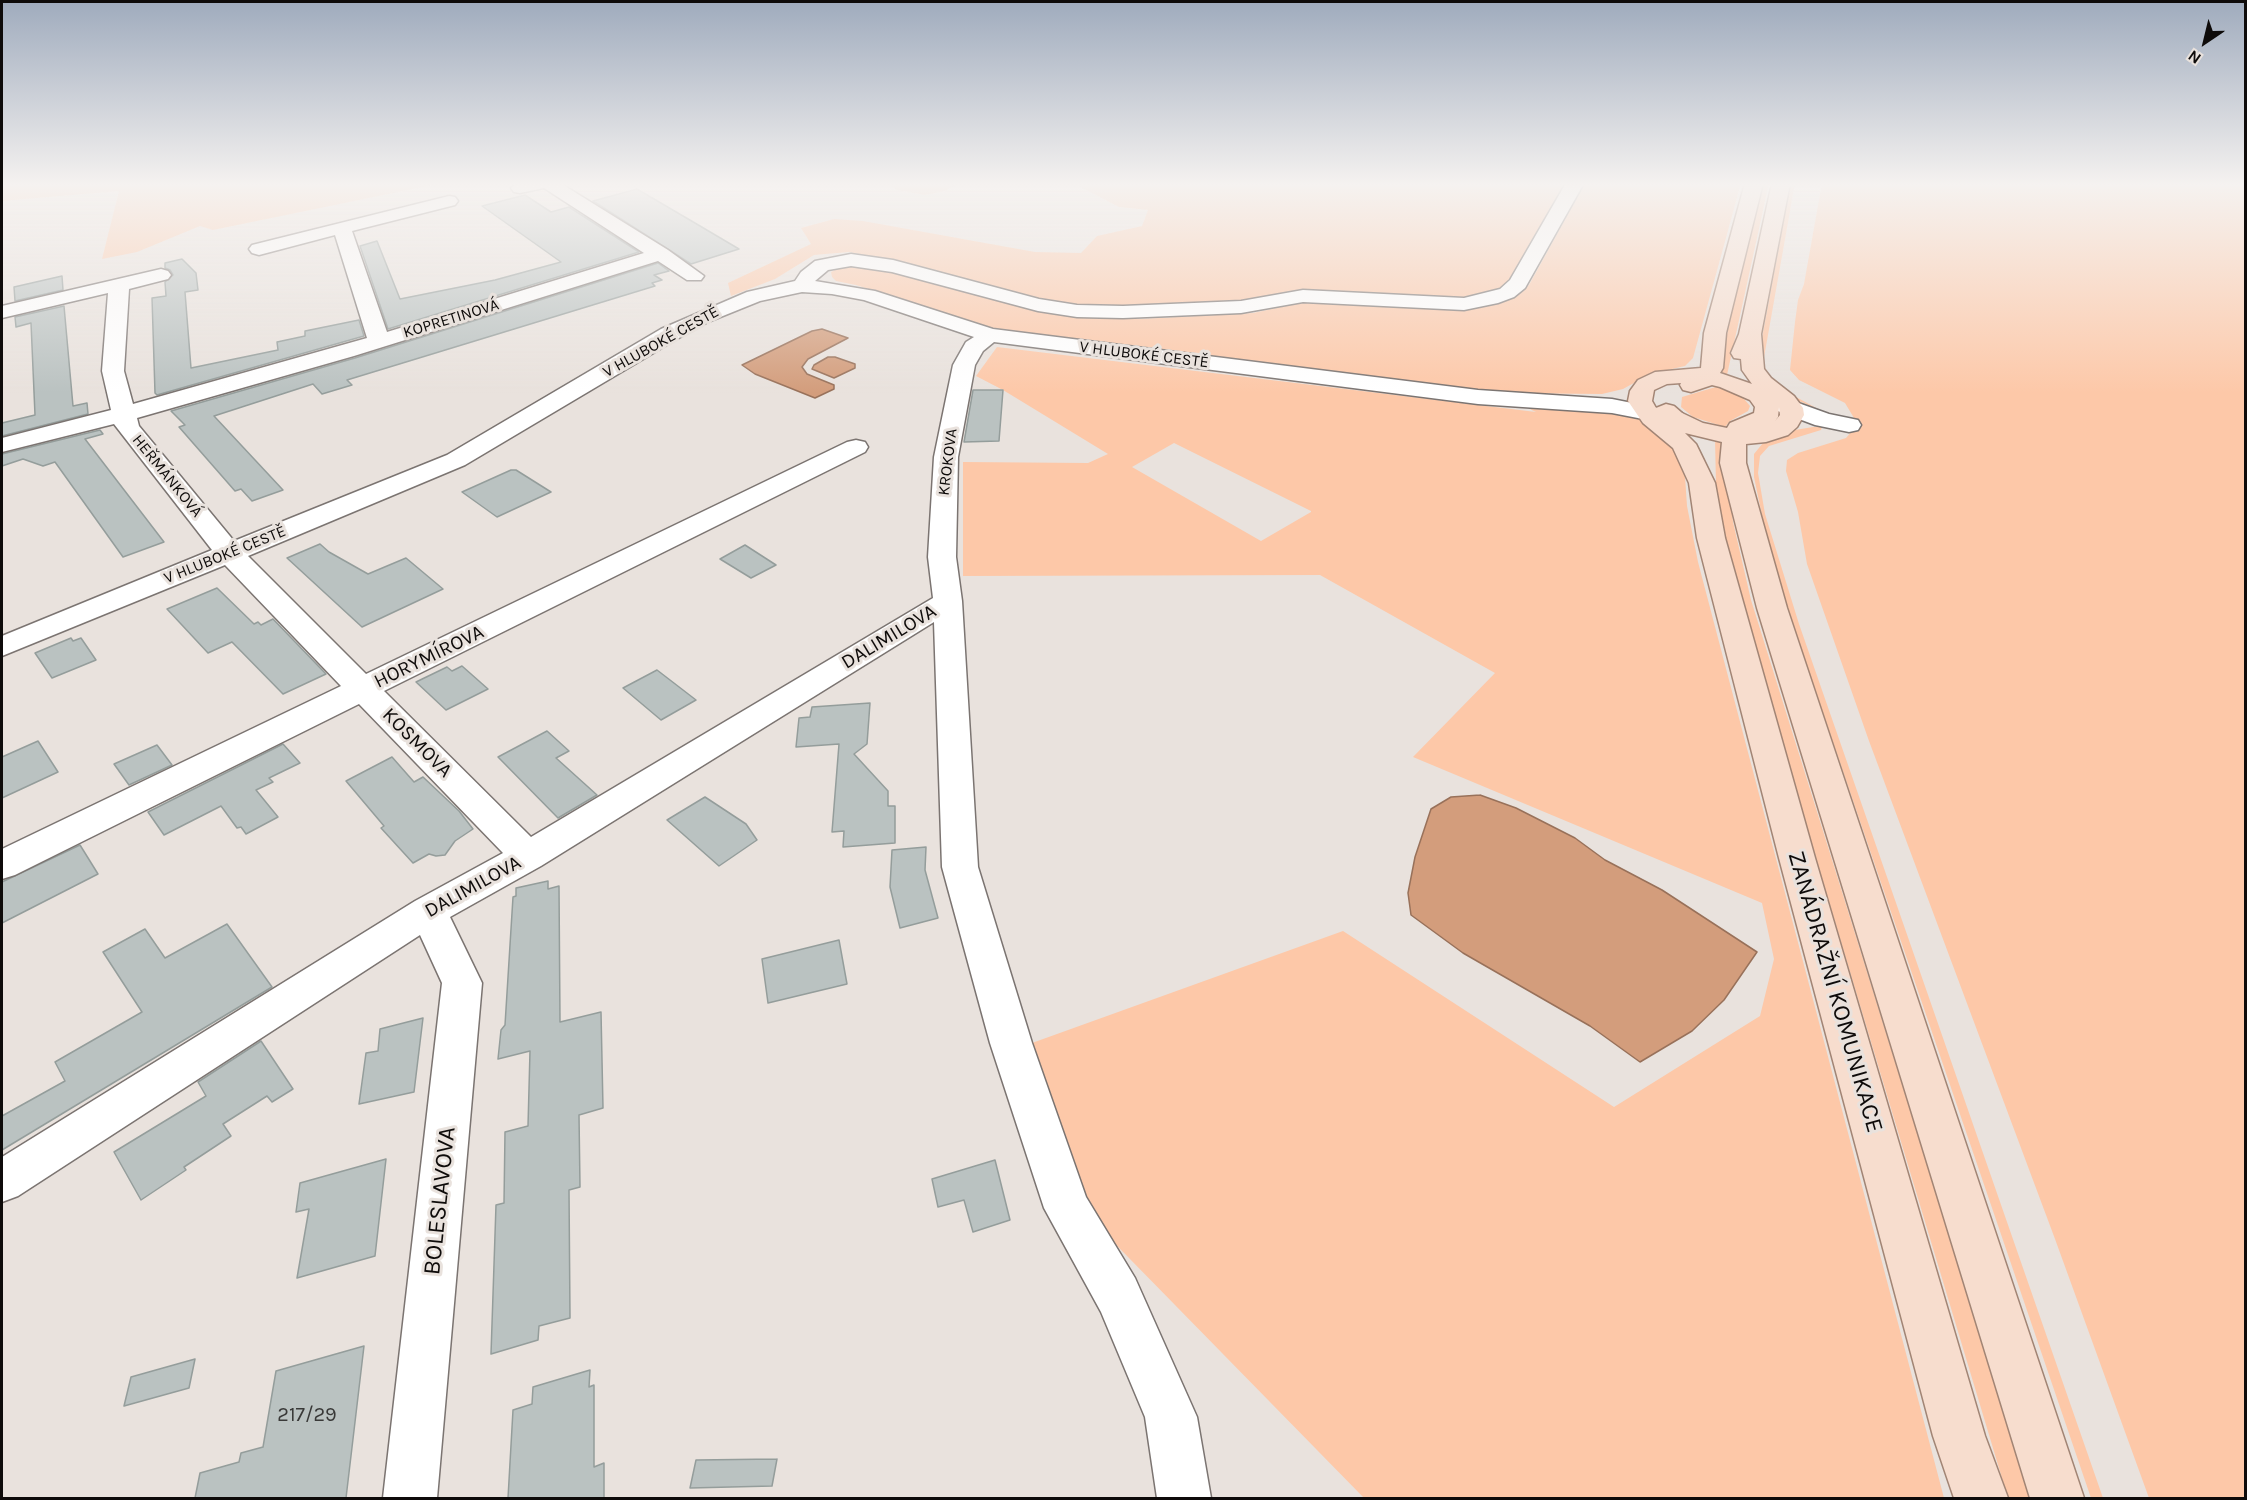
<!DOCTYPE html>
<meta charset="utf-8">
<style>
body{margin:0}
#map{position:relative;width:2247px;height:1500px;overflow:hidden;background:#e9e2dd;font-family:Karla,sans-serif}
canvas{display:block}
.frame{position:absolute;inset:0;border:3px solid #0e0b0a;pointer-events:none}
.north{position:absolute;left:2175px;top:12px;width:60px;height:60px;-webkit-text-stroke:4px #e9e2dd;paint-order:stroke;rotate:215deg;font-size:16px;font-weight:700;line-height:24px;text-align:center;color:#0e0b0a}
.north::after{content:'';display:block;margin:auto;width:21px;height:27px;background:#0e0b0a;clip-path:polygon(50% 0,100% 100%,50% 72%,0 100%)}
</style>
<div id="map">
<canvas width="2247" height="1500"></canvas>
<div class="frame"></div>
<div class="north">N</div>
</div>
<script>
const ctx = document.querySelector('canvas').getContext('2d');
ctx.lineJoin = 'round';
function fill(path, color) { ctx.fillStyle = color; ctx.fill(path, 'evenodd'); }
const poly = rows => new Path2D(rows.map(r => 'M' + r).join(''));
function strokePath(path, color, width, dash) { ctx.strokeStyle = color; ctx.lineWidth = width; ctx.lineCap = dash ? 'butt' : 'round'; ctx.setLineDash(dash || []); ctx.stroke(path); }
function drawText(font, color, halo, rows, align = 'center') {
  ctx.font = font + ' Karla,sans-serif'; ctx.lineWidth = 6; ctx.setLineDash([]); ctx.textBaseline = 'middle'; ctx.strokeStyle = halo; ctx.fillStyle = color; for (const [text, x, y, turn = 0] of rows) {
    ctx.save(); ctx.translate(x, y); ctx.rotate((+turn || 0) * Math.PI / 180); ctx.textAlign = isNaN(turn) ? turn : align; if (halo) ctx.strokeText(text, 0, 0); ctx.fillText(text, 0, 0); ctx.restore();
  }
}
const green = poly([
 [2,183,442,183,213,230,200,226,137,252,102,259,119,191,2,201],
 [886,183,958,183,945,191,925,195,897,190],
 [1073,183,1566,183,1515,275,1502,289,1478,297,1438,300,1334,291,1291,291,1250,300,1226,303,1141,307,1076,305,1049,303,914,265,849,252,814,255,775,279,731,296,728,283,811,244,801,228,834,219,863,221,1035,252,1081,253,1097,236,1142,226,1148,210,1119,207],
 [1585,183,1741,183,1693,358,1685,366,1650,374,1623,389,1602,394,1503,393,1074,342,977,325,856,285,836,281,832,277,831,272,846,264,897,271,1091,317,1140,319,1253,313,1309,301,1462,310,1502,303,1529,285],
 [1762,183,1769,183,1727,375,1718,373],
 [1791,183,1795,183,1763,363,1768,375,1781,386,1794,396,1822,411,1797,400,1767,378,1760,367,1759,354],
 [1822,183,2245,183,2245,1498,2149,1498,2055,1239,1869,741,1807,564,1798,512,1786,471,1787,460,1798,453,1846,438,1853,430,1854,418,1845,403,1799,380,1790,370,1795,322,1798,300,1804,284],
 [997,347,1536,412,1517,403,1633,414,1662,432,1684,462,1687,506,1698,562,1944,1498,1364,1498,1081,1209,1032,1043,1343,931,1614,1107,1760,1016,1774,959,1762,903,1413,757,1495,673,1320,575,963,576,963,462,1088,463,1108,454,1003,390,976,376],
 [1174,443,1311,511,1311,512,1261,541,1132,467],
 [1719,386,1740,394,1750,406,1748,411,1730,421,1725,427,1693,417,1681,407,1682,397],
 [1813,427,1822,427,1821,430,1769,446,1760,456,1758,473,1765,514,1799,624,2103,1498,2091,1498,1790,616,1764,525,1754,477,1754,454,1763,443,1795,430],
 [1715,439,1724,441,1733,522,1751,600,2031,1498,2008,1498,1802,812,1721,520,1716,484]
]);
const water = poly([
 [822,329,848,338,808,359,802,367,807,374,834,385,834,389,815,398,755,374,742,365,812,331,822,329],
 [828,357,835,357,855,364,855,368,834,378,812,369,814,365,828,357],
 [1480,795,1516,808,1575,838,1605,860,1662,890,1757,952,1724,1000,1692,1031,1640,1062,1590,1026,1463,953,1411,915,1408,893,1415,857,1431,809,1451,797,1480,795]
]);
const building = poly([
 [637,189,695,223,739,249,691,264,593,201,637,189],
 [525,195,551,212,569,207,639,252,388,329,360,246,377,241,400,299,495,280,561,262,482,206,525,195],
 [182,259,196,273,198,290,185,292,191,368,278,350,277,342,305,336,305,331,359,320,364,336,157,395,155,393,152,298,166,296,165,282,173,275,170,270,165,268,165,263,182,259],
 [658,263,669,271,654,275,662,280,652,283,655,286,347,380,352,385,322,394,313,384,214,416,283,490,252,501,241,489,235,491,179,427,185,425,171,411,355,358,658,263],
 [62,276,63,290,15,301,14,287,62,276],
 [64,306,73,406,87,403,88,414,2,436,2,423,35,415,31,323,16,327,15,317,64,306],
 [973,390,1003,390,999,441,964,442,973,390],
 [100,430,103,434,85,439,164,542,123,557,55,462,43,466,23,459,2,466,2,454,100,430],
 [511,470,516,470,551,492,497,517,462,492,511,470],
 [320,544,329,552,368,574,406,558,443,589,362,627,287,558,320,544],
 [745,545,776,565,751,578,720,559,745,545],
 [217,588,254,624,258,622,261,625,273,619,326,674,283,694,232,642,208,653,167,609,217,588],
 [71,638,73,641,81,638,96,660,52,678,35,653,71,638],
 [462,666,488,689,446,710,416,682,447,667,452,671,462,666],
 [657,670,696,700,661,720,623,688,657,670],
 [870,703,867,744,854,754,888,791,888,806,895,806,895,843,843,847,844,831,832,832,839,744,796,747,799,718,810,717,812,707,870,703],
 [547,731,569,751,556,758,597,795,558,818,498,757,547,731],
 [38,741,58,772,2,798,2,757,38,741],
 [283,744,300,763,269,778,273,782,256,790,278,817,246,834,241,827,237,828,221,806,164,835,148,812,283,744],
 [157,745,172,765,129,785,114,764,157,745],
 [392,757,414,782,423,777,459,811,473,829,455,841,445,855,436,856,429,854,413,863,381,828,384,826,346,781,392,757],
 [705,797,746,824,757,840,719,866,667,820,705,797],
 [80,845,98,874,2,923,2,882,80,845],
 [926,847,925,870,938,918,900,928,890,887,892,850,926,847],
 [548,881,548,889,559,886,560,1022,601,1012,603,1108,579,1115,580,1187,569,1190,570,1318,539,1326,538,1340,491,1354,496,1205,504,1203,505,1132,528,1126,530,1051,498,1059,501,1030,505,1025,513,897,516,896,516,888,548,881],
 [227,924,272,987,2,1150,2,1116,65,1081,55,1062,142,1012,103,952,145,929,165,958,227,924],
 [839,940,847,984,768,1003,762,959,839,940],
 [423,1018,414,1092,359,1104,366,1053,378,1051,380,1029,423,1018],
 [261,1041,293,1089,272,1102,267,1096,223,1124,231,1136,184,1167,186,1170,141,1200,114,1152,206,1096,198,1082,261,1041],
 [386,1159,375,1256,297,1278,309,1209,296,1212,300,1183,386,1159],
 [995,1160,1010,1220,973,1232,964,1200,938,1207,932,1179,995,1160],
 [364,1346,346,1498,195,1498,200,1473,239,1462,241,1453,263,1447,276,1371,364,1346],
 [195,1359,189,1388,124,1406,131,1377,195,1359],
 [590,1370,589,1387,594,1385,594,1467,604,1463,604,1498,508,1498,513,1410,532,1404,533,1387,590,1370],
 [777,1459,772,1486,690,1488,696,1460,777,1459]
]);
const minor = poly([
 [519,183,560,183,668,250,704,276,701,280,687,280,658,261,354,356,137,418,139,426,234,541,447,455,661,329,747,292,795,281,801,272,815,261,851,254,893,260,1039,299,1077,305,1123,306,1241,301,1303,290,1464,298,1500,289,1510,280,1566,183,1584,183,1525,288,1514,297,1498,303,1464,310,1303,302,1241,313,1123,318,1077,317,1038,311,892,272,851,266,828,270,815,281,875,291,993,329,1478,390,1612,399,1682,413,1686,418,1682,423,1674,425,1612,413,1478,404,994,342,983,351,975,365,958,457,956,557,962,601,978,867,1032,1043,1086,1197,1135,1278,1197,1417,1211,1498,1157,1498,1145,1417,1101,1312,1044,1208,990,1043,942,867,934,622,541,866,450,917,482,983,437,1498,383,1498,442,983,420,935,18,1196,2,1202,2,1157,415,901,503,853,359,704,15,875,2,879,2,849,341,686,225,565,2,656,2,636,212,550,114,424,2,452,2,438,111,410,102,371,108,293,2,318,2,306,161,269,168,271,171,275,168,279,129,289,124,371,133,404,367,338,335,235,259,255,252,253,249,249,252,245,449,196,455,197,458,201,455,205,352,231,387,332,644,253,544,188,520,193,514,192,511,188,519,183],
 [802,292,832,294,864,300,974,337,966,342,953,365,934,457,928,557,933,598,531,837,384,691,865,452,868,447,865,442,856,440,847,442,366,674,248,556,465,465,677,339,708,322,760,301,802,292],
 [1762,390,1829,414,1858,420,1861,425,1858,430,1849,432,1815,425,1754,402,1750,397,1754,392,1762,390]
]);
const major = poly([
 [1745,183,1763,183,1726,333,1723,368,1720,373,1752,384,1742,370,1741,359,1734,358,1731,353,1739,334,1772,183,1790,183,1761,334,1764,369,1771,378,1794,396,1803,408,1804,415,1797,427,1788,435,1766,442,1746,444,1746,463,1787,608,2084,1498,2030,1498,1757,608,1720,463,1722,442,1685,433,1696,444,1715,483,1725,538,1815,858,1985,1436,2008,1498,1954,1498,1933,1436,1779,858,1697,538,1689,483,1673,448,1643,423,1628,401,1630,391,1638,380,1655,372,1701,368,1704,333,1745,183],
 [1681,383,1680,385,1683,390,1691,392,1712,385,1720,387,1750,400,1755,407,1754,413,1730,423,1727,428,1703,423,1682,413,1674,406,1666,404,1656,408,1652,401,1654,390,1667,384,1681,383],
 [1779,407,1780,415,1775,421,1778,417,1779,407]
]);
const farStreetnames = [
 ["KOPRETINOVÁ",451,319,-17],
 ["V HLUBOKÉ CESTĚ",661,342,-29],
 ["V HLUBOKÉ CESTĚ",1144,355,7],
 ["KROKOVA",948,462,-83],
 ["HEŘMÁNKOVÁ",167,476,51],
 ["V HLUBOKÉ CESTĚ",225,555,-22]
];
const streetNames = [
 ["DALIMILOVA",889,637,-31],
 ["HORYMÍROVA",429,657,-26],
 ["KOSMOVA",417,743,45],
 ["DALIMILOVA",473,887,-29]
];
const nearNumbernames = [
 ["217/29",307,1415]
];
const nearStreetnames = [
 ["ZANÁDRAŽNÍ KOMUNIKACE",1835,992,74],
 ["BOLESLAVOVA",440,1201,-84]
];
fill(green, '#fdc8a8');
fill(water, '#d39d7c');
strokePath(water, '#98715a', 1.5);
fill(building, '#bac2c1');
strokePath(building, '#949d9b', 1.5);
strokePath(minor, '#7b7471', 3);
strokePath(major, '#a28575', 3);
fill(minor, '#fff');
fill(major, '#f7ddce');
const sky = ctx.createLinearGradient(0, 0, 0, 393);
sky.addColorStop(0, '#9fabbd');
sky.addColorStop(0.47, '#f5f2f0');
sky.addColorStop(1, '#f5f2f000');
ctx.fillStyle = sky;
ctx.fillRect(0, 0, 2247, 393);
drawText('16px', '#0e0b0a', '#e9e2dd', farStreetnames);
drawText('20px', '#0e0b0a', '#e9e2dd', streetNames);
drawText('20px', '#393938', null, nearNumbernames);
drawText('24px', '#0e0b0a', '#e9e2dd', nearStreetnames);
</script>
